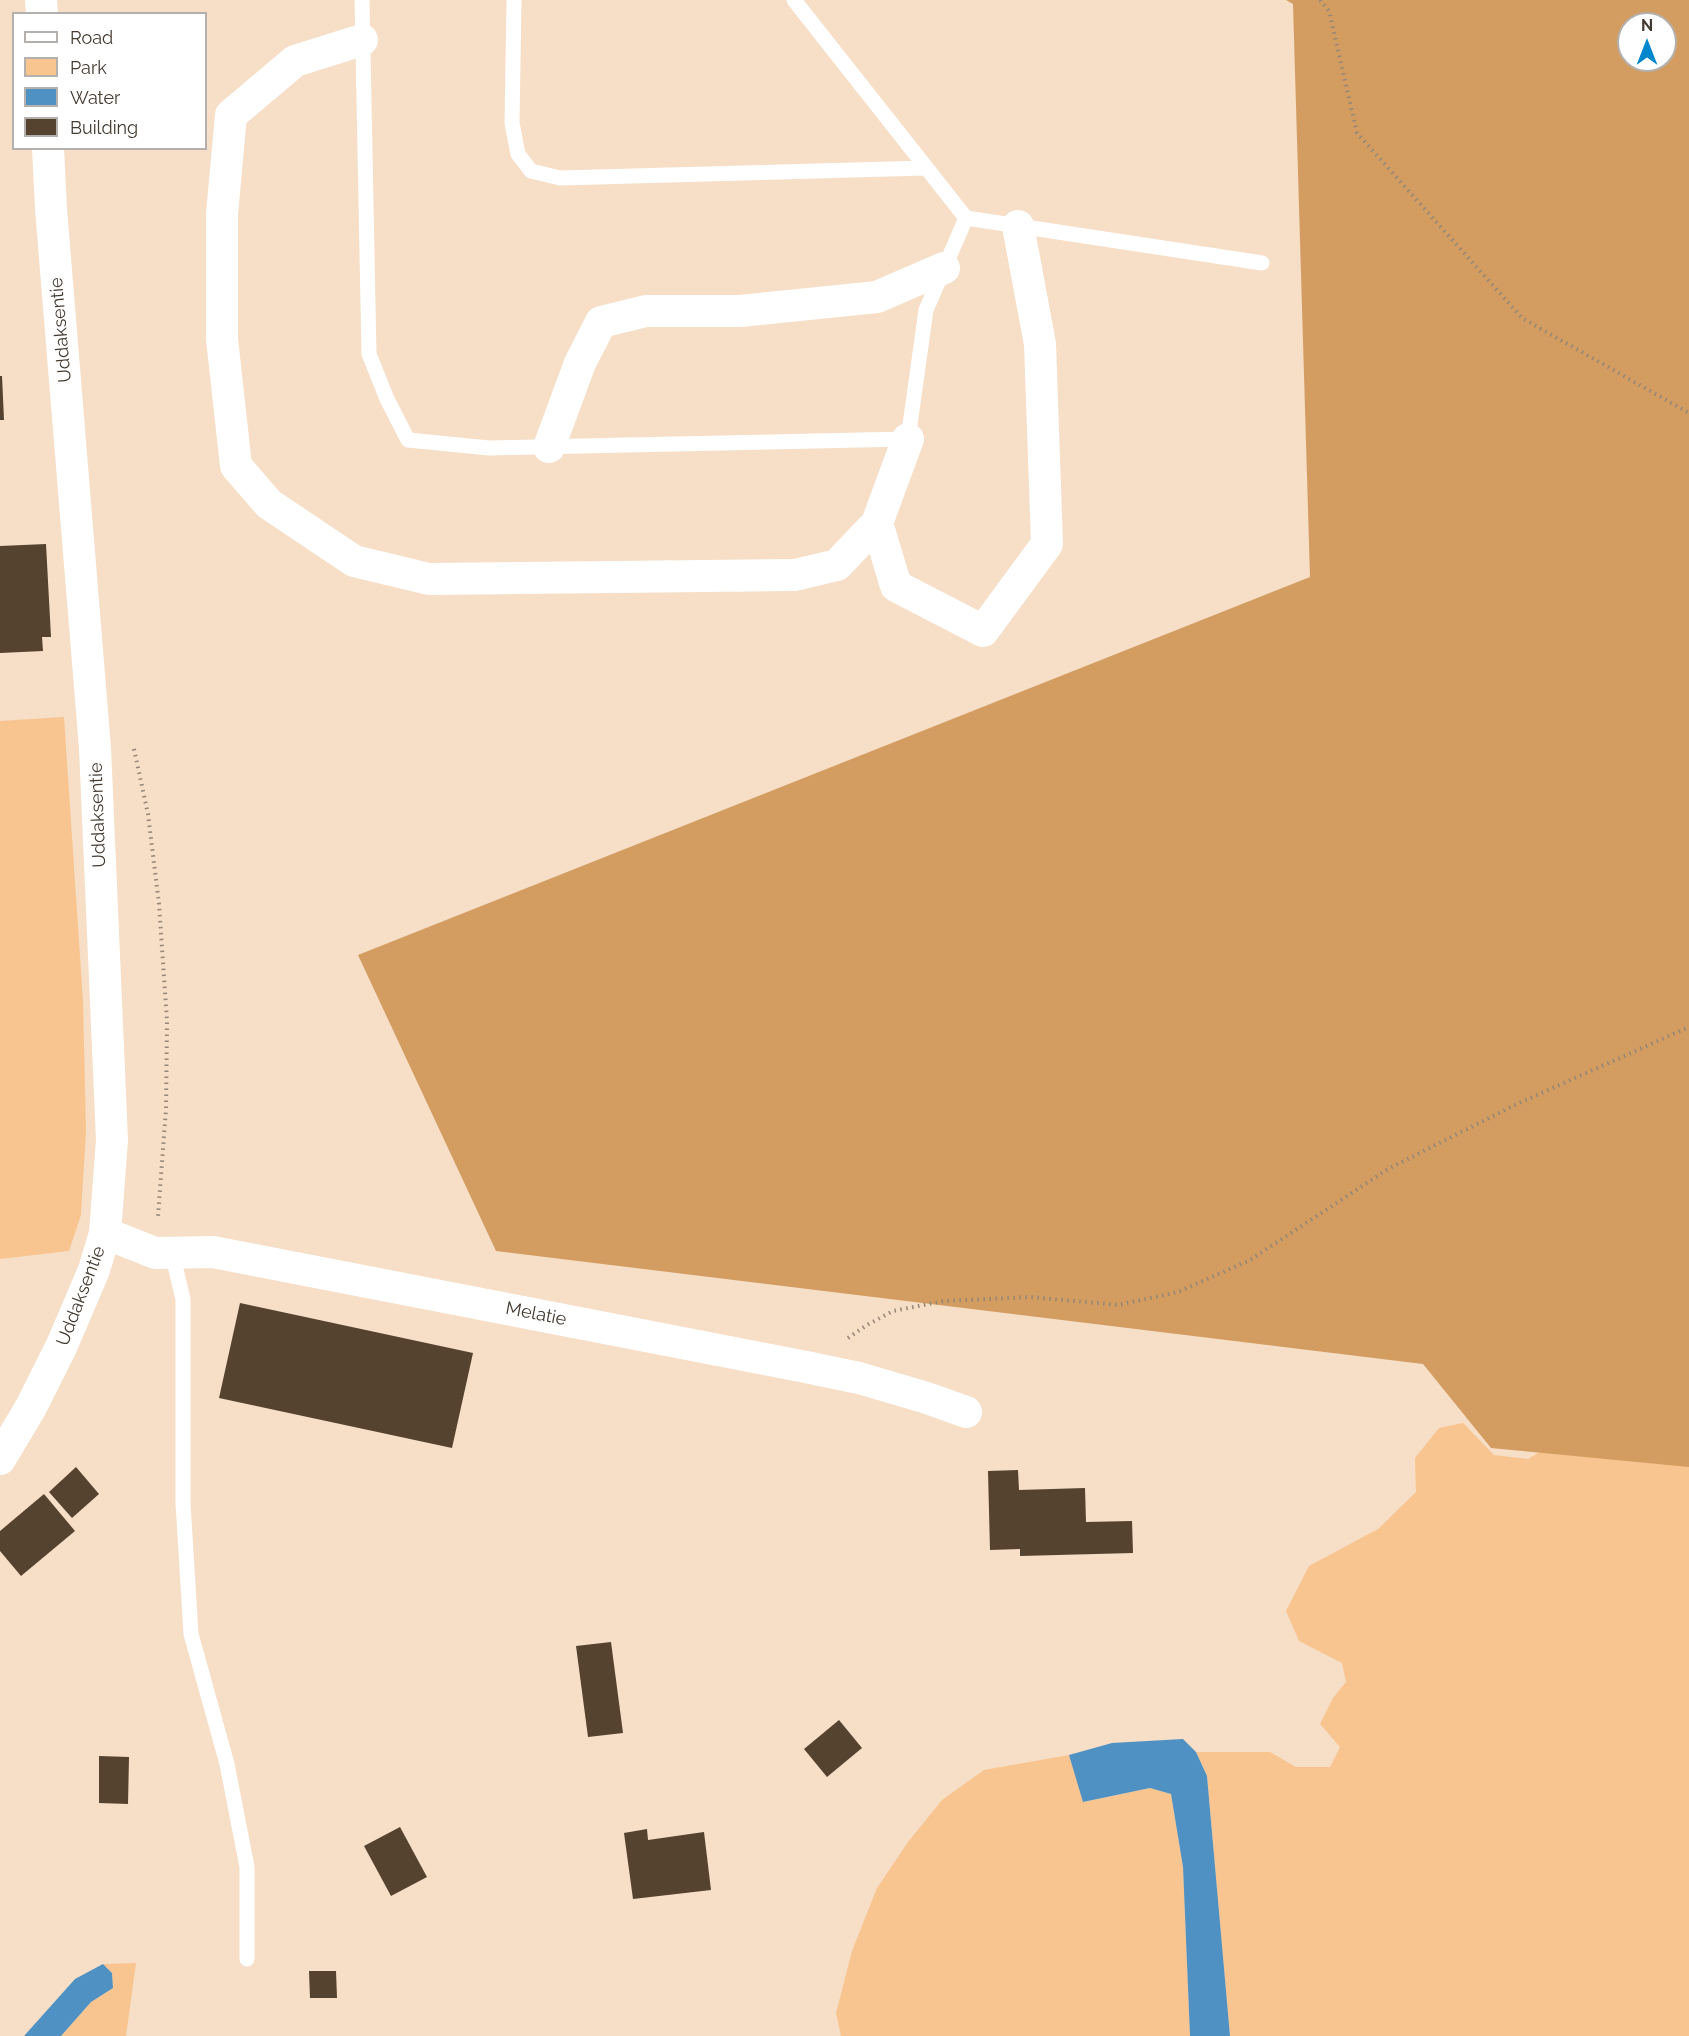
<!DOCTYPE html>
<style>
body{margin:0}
#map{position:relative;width:1689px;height:2036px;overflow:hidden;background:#f6dec7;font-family:Raleway,sans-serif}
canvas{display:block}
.legend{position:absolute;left:12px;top:12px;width:195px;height:138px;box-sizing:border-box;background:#fff;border:2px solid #b4b0ad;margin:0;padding:8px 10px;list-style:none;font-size:18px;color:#433a31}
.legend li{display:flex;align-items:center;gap:12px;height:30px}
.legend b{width:30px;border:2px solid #b4b0ad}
.north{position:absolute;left:1617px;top:12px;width:60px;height:60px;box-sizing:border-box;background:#fff;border:2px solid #b4b0ad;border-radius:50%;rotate:0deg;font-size:16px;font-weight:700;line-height:24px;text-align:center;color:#433a31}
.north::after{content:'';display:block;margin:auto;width:21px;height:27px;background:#0087ce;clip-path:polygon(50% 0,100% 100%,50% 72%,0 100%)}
</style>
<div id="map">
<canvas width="1689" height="2036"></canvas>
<ul class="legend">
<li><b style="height:8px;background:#fff"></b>Road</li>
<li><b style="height:16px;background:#f8c590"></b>Park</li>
<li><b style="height:16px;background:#4e91c2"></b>Water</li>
<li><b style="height:16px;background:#55422f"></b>Building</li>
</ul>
<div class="north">N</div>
</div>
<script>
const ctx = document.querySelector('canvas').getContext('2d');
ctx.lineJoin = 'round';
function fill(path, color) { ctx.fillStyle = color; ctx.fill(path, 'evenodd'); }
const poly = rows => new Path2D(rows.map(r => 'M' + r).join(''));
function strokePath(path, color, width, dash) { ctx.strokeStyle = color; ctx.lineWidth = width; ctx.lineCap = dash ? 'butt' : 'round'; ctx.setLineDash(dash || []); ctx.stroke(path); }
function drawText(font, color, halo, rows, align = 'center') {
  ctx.font = font + ' Raleway,sans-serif'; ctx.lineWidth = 6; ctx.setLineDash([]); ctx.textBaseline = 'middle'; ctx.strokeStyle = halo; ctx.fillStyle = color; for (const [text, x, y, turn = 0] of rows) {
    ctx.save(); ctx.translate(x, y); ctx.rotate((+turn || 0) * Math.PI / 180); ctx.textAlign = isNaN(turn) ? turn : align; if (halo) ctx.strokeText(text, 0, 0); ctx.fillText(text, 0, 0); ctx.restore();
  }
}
const green = poly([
 [64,717,83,1001,86,1131,81,1215,69,1251,0,1259,0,721],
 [1689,1298,1689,2036,1230,2036,1207,1776,1196,1752,1270,1752,1296,1767,1330,1767,1340,1747,1320,1724,1333,1698,1346,1682,1342,1663,1299,1641,1286,1611,1309,1566,1378,1529,1416,1492,1415,1458,1439,1428,1463,1423,1494,1455,1528,1459,1573,1432],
 [1069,1755,1084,1802,1150,1788,1171,1794,1183,1867,1190,2036,841,2036,836,2013,852,1951,877,1888,908,1842,942,1800,984,1770],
 [136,1963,126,2036,61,2036,91,2002,113,1988,112,1973,103,1964]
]);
const forest = poly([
 [1286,0,1689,0,1689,1467,1491,1448,1423,1364,496,1251,358,955,1310,577,1293,4],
 [1629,24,1665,24,1665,60,1629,60]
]);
const water = poly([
 [1183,1739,1196,1752,1207,1776,1230,2036,1190,2036,1183,1867,1171,1794,1150,1788,1083,1802,1069,1755,1112,1743],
 [103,1964,112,1973,113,1988,91,2002,61,2036,24,2036,75,1979]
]);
const building = poly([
 [0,376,2,376,4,420,0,420],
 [46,544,51,637,42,637,43,651,0,653,0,546],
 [240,1303,473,1353,452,1448,219,1398],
 [76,1467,99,1494,72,1518,49,1492],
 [1018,1470,1019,1490,1085,1488,1086,1522,1132,1521,1133,1553,1020,1556,1020,1549,990,1550,988,1471],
 [44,1494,75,1531,21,1576,0,1551,0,1531],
 [611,1642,623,1733,588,1737,576,1646],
 [839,1720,862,1748,827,1777,804,1749],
 [99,1756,129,1757,128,1804,99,1803],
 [400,1827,427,1877,391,1896,364,1846],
 [647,1829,648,1840,704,1832,711,1890,633,1899,624,1833],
 [309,1971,336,1971,337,1998,310,1998]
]);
const path = poly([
 [1320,0,1329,11,1357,133,1522,318,1689,413],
 [134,749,148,814,159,904,167,1021,166,1109,158,1216],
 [848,1338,867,1325,893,1311,944,1301,1030,1297,1118,1305,1178,1292,1250,1260,1388,1169,1517,1104,1689,1027]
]);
const service = poly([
 [362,0,369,354,387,399,408,440,489,448,908,439,926,310,966,218,794,0],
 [514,0,512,123,518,154,531,171,560,178,926,168],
 [966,218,1262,263],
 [172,1253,183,1299,183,1503,191,1634,227,1764,247,1867,247,1959]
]);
const minor = poly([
 [41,0,42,14],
 [362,40,295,61,231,115,222,214,222,339,236,466,269,504,354,561,429,579,795,575,837,565,877,523],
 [908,439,877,523,896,586,983,631,1047,544,1040,344,1018,226],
 [549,447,580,363,601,322,646,311,740,311,877,297,944,268],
 [105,1233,155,1253,213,1252,806,1367,859,1378,927,1398,966,1412],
 [0,1459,31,1407,62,1345,94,1270,105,1233,112,1140,95,748,51,209,48,148]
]);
const streetNames = [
 ["Uddaksentie",61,330,-95],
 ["Uddaksentie",98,815,-92],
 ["Uddaksentie",81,1296,-69],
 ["Melatie",536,1314,11]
];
fill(green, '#f8c590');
fill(forest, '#d39c60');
fill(water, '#4e91c2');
fill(building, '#55422f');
strokePath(path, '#968677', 4, [1.5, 4.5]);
strokePath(service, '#fff', 15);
strokePath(minor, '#fff', 32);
drawText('18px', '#433a31', '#fff', streetNames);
</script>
